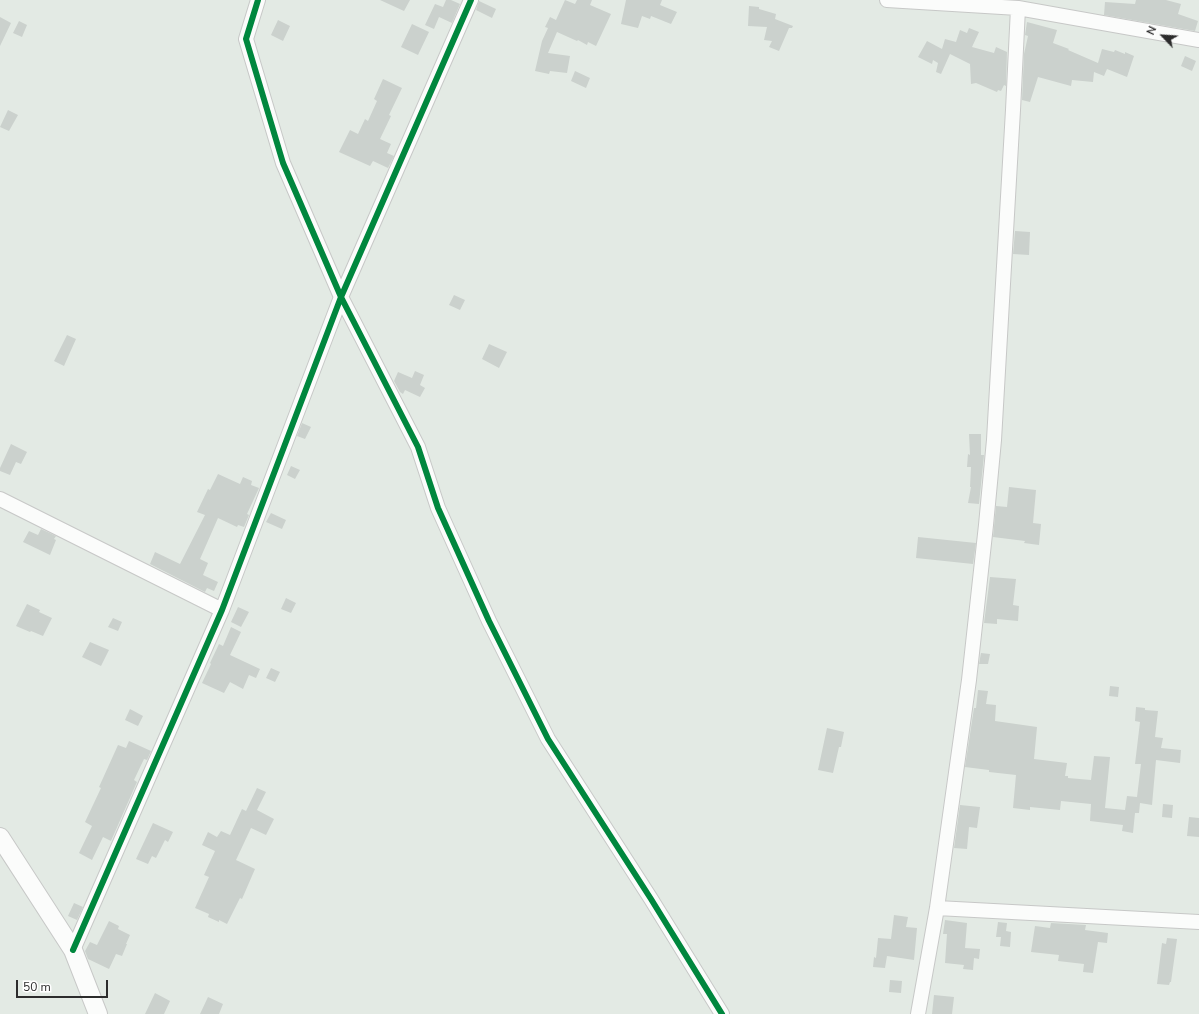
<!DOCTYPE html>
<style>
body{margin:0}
#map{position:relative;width:1199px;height:1014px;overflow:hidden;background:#e3eae4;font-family:"Nunito Sans",sans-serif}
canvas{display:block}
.north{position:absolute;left:1143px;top:16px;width:40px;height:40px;-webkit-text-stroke:3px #fff;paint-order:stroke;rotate:295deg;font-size:11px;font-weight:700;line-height:16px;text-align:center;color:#2c2c2c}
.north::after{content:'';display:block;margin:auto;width:14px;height:18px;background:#2c2c2c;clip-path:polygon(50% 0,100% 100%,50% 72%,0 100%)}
.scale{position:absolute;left:16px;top:980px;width:92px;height:18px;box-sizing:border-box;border:2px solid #2c2c2c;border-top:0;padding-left:5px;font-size:12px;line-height:14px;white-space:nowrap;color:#2c2c2c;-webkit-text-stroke:3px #fff;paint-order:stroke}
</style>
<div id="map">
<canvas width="1199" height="1014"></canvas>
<div class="north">N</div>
<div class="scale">50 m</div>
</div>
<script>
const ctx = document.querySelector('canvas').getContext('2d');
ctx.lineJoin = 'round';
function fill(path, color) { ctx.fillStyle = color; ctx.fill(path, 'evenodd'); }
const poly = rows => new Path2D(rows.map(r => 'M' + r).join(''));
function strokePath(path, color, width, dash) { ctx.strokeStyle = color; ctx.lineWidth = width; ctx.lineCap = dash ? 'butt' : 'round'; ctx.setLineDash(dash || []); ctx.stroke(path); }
const building = poly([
 [380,0,410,0,404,11],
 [446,0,451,0,460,4,452,23,439,17,434,29,425,25,435,4,443,7],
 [565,0,575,4,577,0,592,0,590,5,611,14,596,46,588,42,587,45,578,40,577,41,557,32,548,53,570,56,567,73,550,71,549,74,535,71,542,41,548,28,545,27,550,17,556,20],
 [626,0,662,0,660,5,677,12,671,24,651,16,650,19,642,16,638,28,621,24],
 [1136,0,1166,0,1181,4,1178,14,1198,21,1195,31,1104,15,1105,2,1135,4],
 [479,1,496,9,492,18,476,10],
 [749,6,759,7,759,9,776,14,775,19,793,26,792,28,789,28,779,51,769,47,772,41,764,40,767,27,748,26],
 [0,17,11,23,0,46],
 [278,20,290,26,283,41,271,35],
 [19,21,27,25,22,37,13,33],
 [1027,22,1057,30,1053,43,1069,49,1068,50,1098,63,1102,49,1114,52,1115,50,1125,54,1125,52,1134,56,1127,77,1107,69,1104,76,1094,72,1093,82,1072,80,1071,86,1038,77,1030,102,1022,100,1024,54,1028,36,1025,35],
 [412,24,429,32,418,55,401,47],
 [969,28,979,32,972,47,994,53,996,47,1007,52,1007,51,1006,86,1004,85,1001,91,998,90,997,92,976,83,971,84,970,64,950,54,941,74,936,72,938,63,933,60,932,64,918,57,927,41,942,49,945,39,956,42,960,30,967,33],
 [1185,56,1196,61,1192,71,1181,66],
 [575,71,590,78,586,88,571,81],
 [383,79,402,88,389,115,391,116,380,139,391,144,387,153,394,156,388,168,373,161,370,166,339,152,350,130,358,134,365,119,368,121,377,101,374,99],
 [8,110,18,115,9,131,0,127],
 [1015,231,1030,232,1029,255,1013,254],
 [454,295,465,300,460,310,449,305],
 [67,335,76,339,64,366,54,361],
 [489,344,507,352,499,368,482,359],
 [415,371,424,375,420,385,425,388,420,397,405,390,403,394,400,392,394,381,398,372,412,378],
 [302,423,311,427,305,439,297,436],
 [969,434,981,434,981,455,984,455,979,504,968,503,971,487,970,487,971,467,967,467,968,454,970,455],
 [11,444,27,452,21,464,16,462,10,475,0,471,0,468],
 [291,466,300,470,295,479,287,475],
 [218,474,240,484,243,477,252,481,251,485,259,488,247,514,249,515,244,527,238,525,237,527,218,518,200,559,208,563,203,575,218,582,214,591,207,588,205,592,150,564,155,552,180,564,205,515,197,512,208,489,210,490],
 [1009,487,1036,490,1033,523,1041,524,1039,545,1024,543,1025,541,993,537,996,506,1007,507],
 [271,513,286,520,282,529,266,522],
 [41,529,56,536,54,539,56,540,50,555,23,542,29,531,38,535],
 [918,537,976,543,973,564,916,558],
 [990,577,1016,579,1013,605,1019,606,1018,621,997,619,997,624,984,623],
 [286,598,296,603,291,613,281,609],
 [27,604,40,610,39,612,52,618,43,636,31,631,30,632,16,626],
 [238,607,249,612,241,627,231,622],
 [113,618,122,622,118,631,108,627],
 [231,627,241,632,230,655,260,669,256,678,249,675,243,689,230,682,224,693,202,683,211,664,210,663,219,644,223,646],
 [90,642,109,650,101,666,82,657],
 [981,653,990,654,988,664,979,664],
 [271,668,280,672,275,682,266,678],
 [1110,686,1119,687,1118,697,1109,696],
 [978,690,988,691,986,704,996,705,995,721,1037,727,1034,759,1067,763,1065,776,1068,776,1068,778,1091,780,1094,756,1110,757,1105,808,1125,810,1127,796,1137,797,1141,764,1135,764,1140,722,1135,721,1136,707,1145,708,1145,710,1158,711,1155,737,1163,738,1161,748,1181,750,1180,763,1156,760,1152,805,1140,803,1139,813,1135,813,1133,833,1122,831,1123,825,1090,821,1091,804,1061,801,1060,810,1030,807,1030,810,1013,808,1016,775,989,772,989,770,965,767,974,708,976,708],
 [130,709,143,716,138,726,125,720],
 [827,728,844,732,841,747,839,747,833,773,818,770],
 [129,741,151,751,147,760,144,759,134,780,137,782,111,841,103,837,92,860,79,853,92,826,85,822,101,788,99,787,118,745,126,748],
 [257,788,266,792,257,810,274,819,266,835,251,828,236,860,255,869,242,899,240,898,227,924,219,920,219,922,208,917,209,914,195,908,209,877,204,875,215,851,202,845,208,832,217,837,221,831,230,835,242,809,246,811],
 [1163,804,1173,805,1172,818,1162,817],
 [960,805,980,807,977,828,969,827,967,849,954,848],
 [1189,817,1199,818,1199,837,1187,836],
 [153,823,173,832,168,842,165,840,156,858,152,856,148,864,136,859],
 [74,903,83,907,77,920,68,916],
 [894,915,908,917,906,927,917,928,914,960,887,956,885,968,873,967,874,957,876,958,878,938,891,939],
 [945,920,967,923,965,948,980,949,979,959,974,958,973,970,963,969,964,965,945,963,947,934,943,934],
 [109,921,119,926,118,929,130,935,126,944,127,944,122,956,116,954,109,969,88,959,85,951,90,942,97,945],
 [998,922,1007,923,1006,931,1011,932,1010,947,1000,946,1001,937,996,937],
 [1051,923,1086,925,1085,930,1108,933,1107,943,1098,942,1093,973,1083,972,1084,964,1058,961,1059,955,1031,952,1035,926,1050,928],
 [1167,938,1177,939,1171,982,1170,982,1169,985,1157,984,1162,943,1166,944],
 [890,980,902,981,901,993,889,992],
 [155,993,170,1001,164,1014,145,1014],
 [934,995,954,997,952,1014,932,1014],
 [208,997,223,1004,219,1014,200,1014]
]);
const minor = poly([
 [258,0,246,39,283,163,341,297,418,447,438,508,489,621,548,739,651,899,722,1014],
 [887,0,1018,8,1199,40],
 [0,499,222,610],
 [937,908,1199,922],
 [73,950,222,610,341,297,471,0],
 [918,1014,937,908,969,680,986,525,994,440,1013,110,1018,8]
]);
const tertiary = poly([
 [0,837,73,950,98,1014]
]);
const cycleway = poly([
 [258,0,246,39,283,163,341,297,418,447,438,508,489,621,548,739,651,899,722,1014],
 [73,950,222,610,341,297,471,0]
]);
fill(building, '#cbd1cd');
strokePath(minor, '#c7c8c7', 16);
strokePath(tertiary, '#c7c8c7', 20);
strokePath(minor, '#fbfcfb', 14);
strokePath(tertiary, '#fbfcfb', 18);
strokePath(cycleway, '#00873e', 6);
</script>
